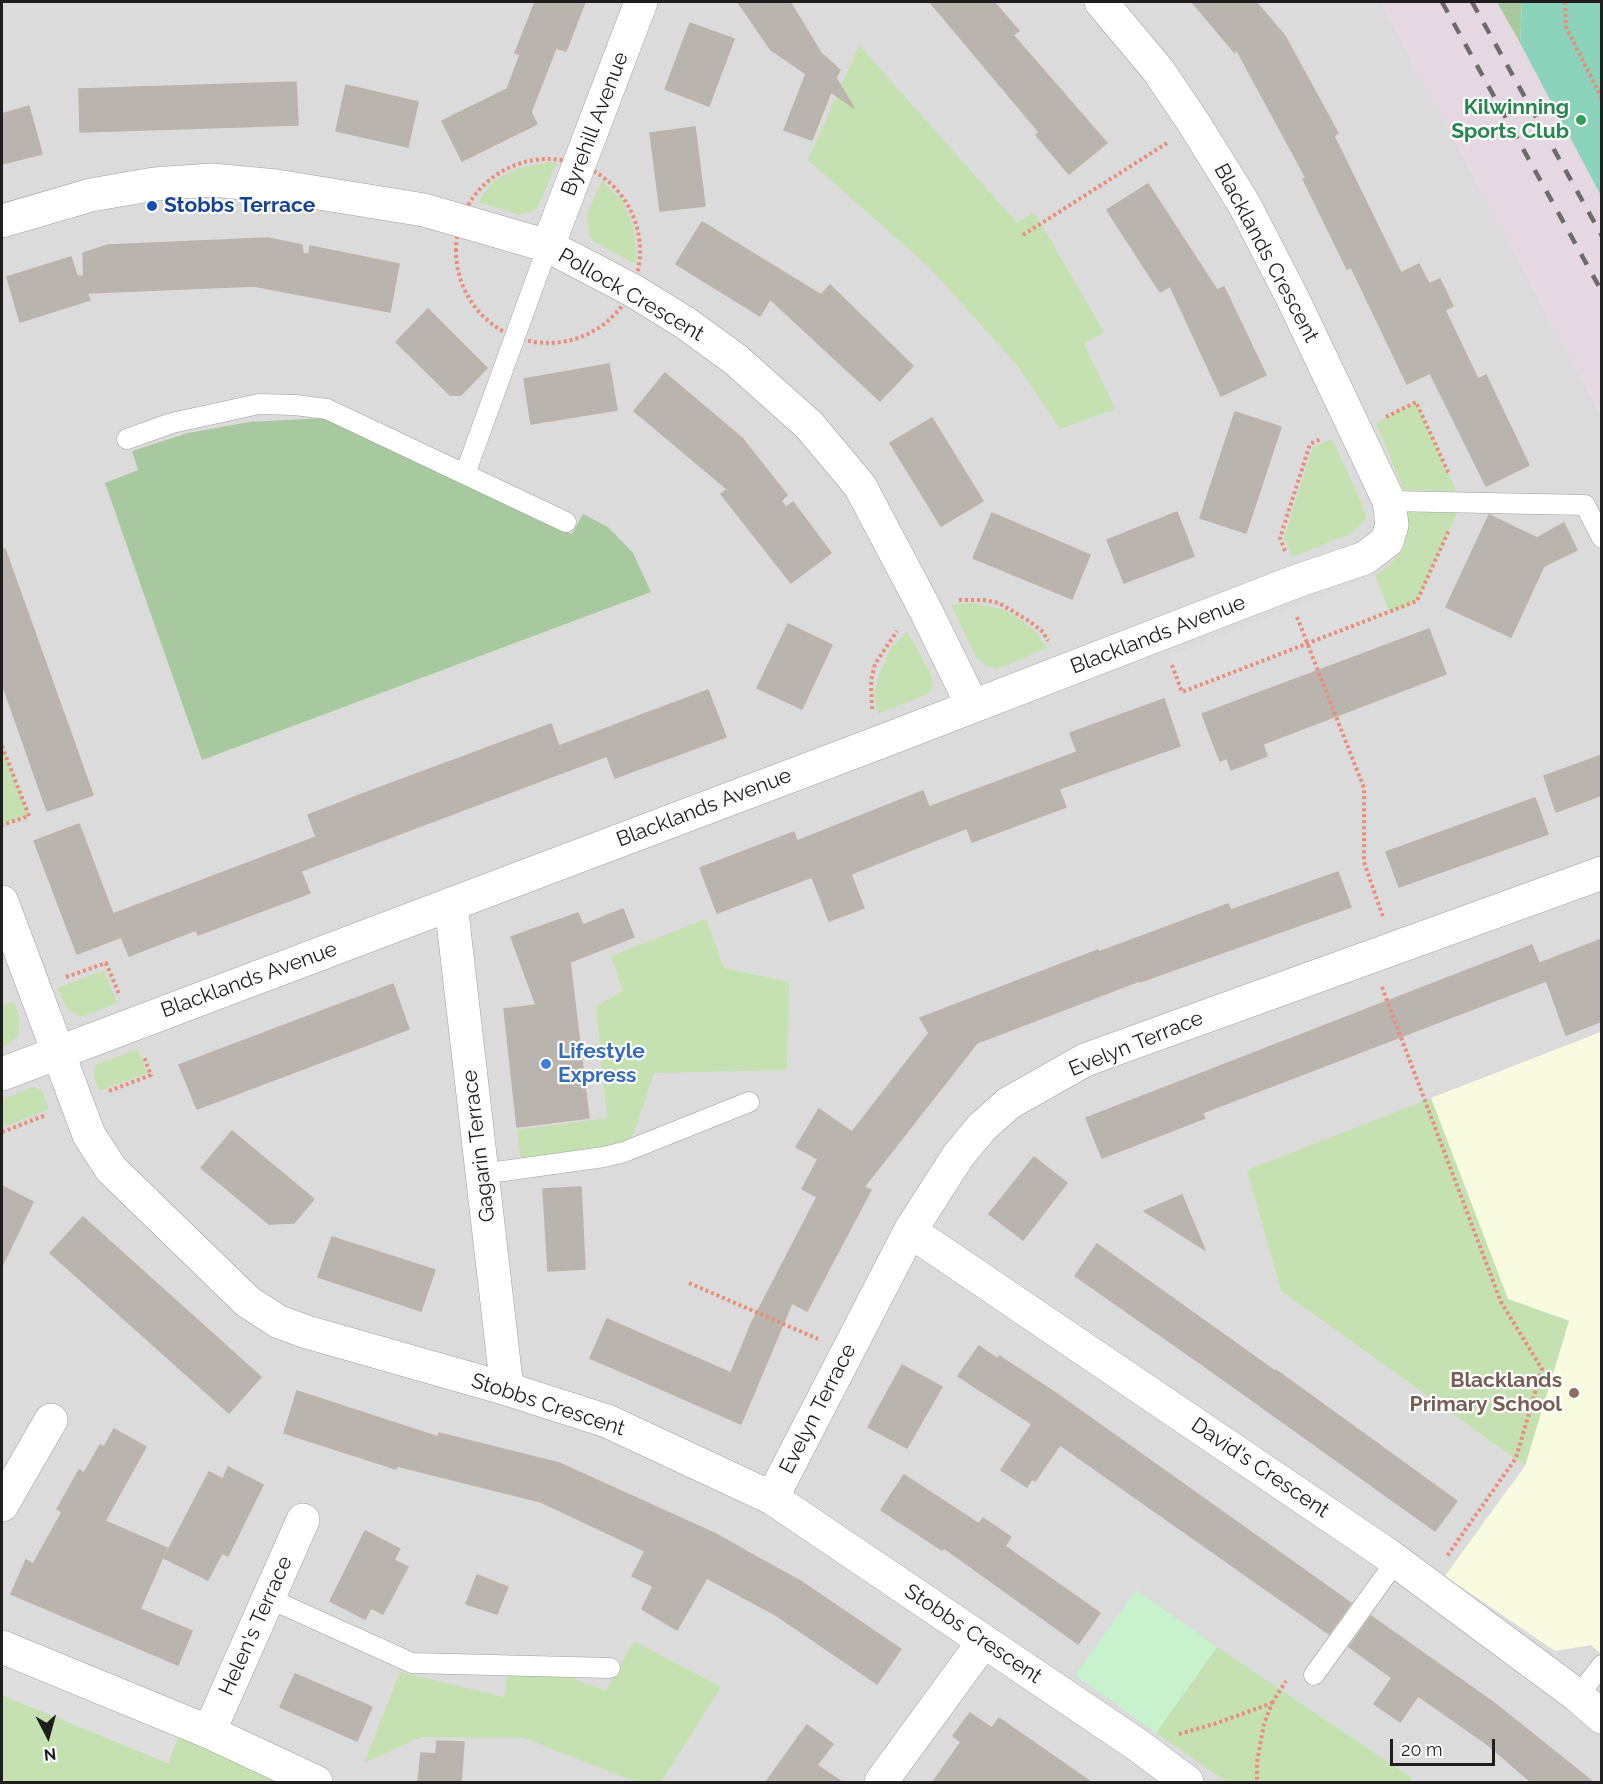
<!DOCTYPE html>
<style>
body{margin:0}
#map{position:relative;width:1603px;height:1784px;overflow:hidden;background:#edebe5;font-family:Raleway,sans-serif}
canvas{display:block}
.frame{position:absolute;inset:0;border:3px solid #1e1e1e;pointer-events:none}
.north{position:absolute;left:18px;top:1706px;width:60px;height:60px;-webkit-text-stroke:4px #fff;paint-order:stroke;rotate:174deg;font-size:16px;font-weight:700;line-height:24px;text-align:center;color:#1e1e1e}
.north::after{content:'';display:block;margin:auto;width:21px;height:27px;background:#1e1e1e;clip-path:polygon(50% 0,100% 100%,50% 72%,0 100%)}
.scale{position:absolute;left:1390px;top:1739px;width:105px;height:27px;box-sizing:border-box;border:3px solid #1e1e1e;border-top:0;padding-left:8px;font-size:18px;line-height:21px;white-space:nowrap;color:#1e1e1e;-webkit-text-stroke:4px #fff;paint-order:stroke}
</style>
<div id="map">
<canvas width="1603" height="1784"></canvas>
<div class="frame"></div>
<div class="north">N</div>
<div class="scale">20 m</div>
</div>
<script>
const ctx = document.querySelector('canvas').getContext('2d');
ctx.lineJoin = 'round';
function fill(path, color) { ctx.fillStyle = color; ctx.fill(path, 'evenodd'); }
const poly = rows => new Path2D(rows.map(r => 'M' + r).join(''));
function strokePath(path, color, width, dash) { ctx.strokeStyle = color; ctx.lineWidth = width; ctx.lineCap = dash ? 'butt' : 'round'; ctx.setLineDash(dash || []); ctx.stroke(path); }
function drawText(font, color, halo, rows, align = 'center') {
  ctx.font = font + ' Raleway,sans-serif'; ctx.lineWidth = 4.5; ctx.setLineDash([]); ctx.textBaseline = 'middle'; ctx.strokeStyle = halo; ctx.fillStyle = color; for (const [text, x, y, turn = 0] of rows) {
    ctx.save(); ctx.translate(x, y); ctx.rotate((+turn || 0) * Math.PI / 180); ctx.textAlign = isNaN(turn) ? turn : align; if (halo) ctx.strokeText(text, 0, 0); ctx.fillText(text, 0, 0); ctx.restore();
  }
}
const residential = poly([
 [2,2,1381,2,1601,415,1601,1032,1248,1170,1281,1291,1525,1466,1445,1576,1591,1645,1601,1654,1601,1782,2,1782]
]);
const industrial = poly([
 [1381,2,1497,2,1520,43,1601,196,1601,415]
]);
const education = poly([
 [1601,1032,1601,1654,1591,1645,1555,1651,1445,1576,1525,1466,1569,1320,1508,1299,1431,1098]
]);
const grass = poly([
 [859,45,1017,223,1034,212,1104,332,1084,344,1115,409,1060,429,1017,365,930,268,808,160],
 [548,162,556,163,538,207,532,211,519,215,478,202,493,181,519,168],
 [602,181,622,200,633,226,637,256,635,264,593,241,589,235,587,214],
 [1416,402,1456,491,1404,490,1376,423],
 [1332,439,1365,511,1366,519,1350,534,1292,557,1284,537,1313,447],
 [1458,511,1417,601,1389,612,1375,575,1389,566,1404,547,1406,536,1405,512],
 [970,603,1002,609,1017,617,1038,634,1047,648,997,669,986,666,976,657,951,605],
 [907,631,932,676,932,687,927,694,878,714,874,696,878,678,890,649],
 [2,746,29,816,2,825],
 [706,919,724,968,789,982,787,1070,654,1073,636,1127,630,1140,621,1146,521,1161,517,1130,607,1118,596,1006,623,991,611,956],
 [104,970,117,1003,81,1017,67,1009,57,988],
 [14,1001,20,1019,18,1036,9,1044,2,1047,2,1006],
 [138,1049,147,1073,99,1091,94,1078,95,1065],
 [33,1087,42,1090,49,1109,3,1127,2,1099],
 [1431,1098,1508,1299,1569,1321,1525,1466,1281,1291,1247,1170],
 [634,1641,721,1687,661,1782,636,1782,524,1738,421,1737,364,1763,400,1672,504,1697,507,1676,566,1676,606,1691],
 [1217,1647,1412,1778,1408,1782,1227,1782,1156,1733],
 [2,1695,167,1763,179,1736,287,1782,2,1782]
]);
const forest = poly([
 [1497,2,1522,2,1520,43],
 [325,418,572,534,583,514,608,527,633,553,651,592,202,760,105,483,138,470,132,451,188,433,249,422]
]);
const park = poly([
 [1136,1590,1217,1647,1156,1733,1075,1675]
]);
const pitch = poly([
 [1522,2,1601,2,1601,196,1520,43]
]);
const parking = poly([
 [1375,575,1389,612,1182,692,1168,657],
 [2,1662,179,1736,168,1763,2,1695]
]);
const building = poly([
 [535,2,585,2,566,51,556,48,531,112,537,124,462,161,442,121,507,89,520,55,515,53,535,2],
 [738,2,790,2,821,53,840,70,836,78,854,108,831,92,812,140,784,130,806,74,771,50,738,2],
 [930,2,994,2,1019,31,1013,35,1107,143,1069,174,1036,135,1039,132,930,2],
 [1192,2,1256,2,1285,36,1338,133,1334,136,1401,273,1419,264,1429,284,1440,279,1453,306,1445,310,1478,379,1486,375,1529,465,1486,486,1430,373,1407,384,1351,267,1347,269,1303,179,1306,178,1235,47,1235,53,1192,2],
 [690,23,734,39,709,106,665,89,690,23],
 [296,82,298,125,80,132,79,89,296,82],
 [346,85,418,102,408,147,336,131,346,85],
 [29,106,42,154,2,164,2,114,29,106],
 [695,127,705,206,660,211,650,133,695,127],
 [1148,184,1217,290,1224,287,1266,375,1221,396,1170,286,1160,292,1107,210,1148,184],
 [702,222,821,295,830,285,913,366,880,401,770,299,760,316,676,264,702,222],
 [268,238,302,245,303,254,309,254,310,246,399,264,390,312,254,286,87,293,90,300,20,322,7,277,71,257,77,276,82,276,84,283,83,253,108,245,268,238],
 [428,309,487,368,461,395,450,395,396,342,428,309],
 [609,364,617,410,531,424,524,379,609,364],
 [665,373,742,438,787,495,781,501,786,507,793,502,831,553,791,583,721,494,727,489,634,411,665,373],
 [1235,412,1281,427,1246,533,1200,518,1235,412],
 [932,418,983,501,941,526,890,443,932,418],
 [1177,512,1194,556,1124,583,1107,540,1177,512],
 [992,513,1090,555,1072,599,973,558,992,513],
 [1489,515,1537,538,1564,523,1577,550,1544,566,1511,637,1446,607,1489,515],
 [5,549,93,795,47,811,2,683,2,550,5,549],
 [788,624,832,645,802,709,757,688,788,624],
 [1429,629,1446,674,1263,744,1267,756,1231,770,1227,758,1220,761,1202,714,1429,629],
 [708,690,726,737,615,778,607,756,301,871,310,893,198,935,196,930,129,956,121,937,77,954,34,841,79,824,113,914,316,837,308,815,365,793,551,724,559,746,708,690],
 [1164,699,1180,746,1059,789,1066,807,972,842,967,828,851,874,864,908,829,921,812,877,717,913,700,868,794,832,797,841,923,791,929,807,1077,752,1070,733,1164,699],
 [1602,755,1602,795,1556,812,1544,776,1602,755],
 [1535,798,1548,834,1399,887,1386,852,1535,798],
 [1338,872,1351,907,1140,982,1139,981,977,1043,864,1187,871,1190,807,1311,792,1303,741,1424,590,1358,607,1319,731,1373,752,1322,817,1197,802,1189,818,1159,796,1147,819,1109,852,1132,929,1033,920,1018,1098,950,1099,952,1228,904,1231,910,1338,872],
 [623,909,634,937,570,962,589,1118,517,1127,504,1009,536,1005,511,937,578,913,583,925,623,909],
 [1602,939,1602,1021,1566,1035,1540,963,1602,939],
 [1532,945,1546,981,1202,1113,1205,1118,1102,1158,1086,1118,1532,945],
 [393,984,409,1029,197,1109,179,1065,393,984],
 [232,1131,314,1199,294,1223,269,1224,201,1168,232,1131],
 [1034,1157,1067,1183,1023,1240,989,1214,1034,1157],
 [2,1186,33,1202,2,1266,2,1186],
 [581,1187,585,1269,548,1271,543,1189,581,1187],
 [1182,1195,1205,1250,1144,1211,1182,1195],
 [83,1217,261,1377,229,1413,50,1253,83,1217],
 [332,1237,435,1270,421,1311,318,1277,332,1237],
 [1097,1244,1275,1371,1276,1370,1457,1501,1435,1531,1204,1366,1075,1276,1097,1244],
 [979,1346,998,1359,999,1356,1060,1396,1351,1603,1329,1634,1060,1445,1035,1481,1032,1479,1027,1487,1001,1470,1032,1424,958,1376,979,1346],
 [902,1365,942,1387,907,1448,868,1427,902,1365],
 [297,1391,438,1437,439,1433,559,1463,716,1534,751,1554,802,1582,901,1649,877,1684,774,1614,707,1578,677,1630,642,1609,653,1586,632,1576,645,1551,541,1502,397,1466,396,1469,284,1433,297,1391],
 [114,1429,146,1447,105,1521,167,1548,140,1609,192,1631,178,1665,11,1594,26,1560,33,1564,62,1512,57,1509,79,1470,84,1473,100,1445,104,1447,114,1429],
 [228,1467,263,1485,228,1556,222,1553,208,1580,164,1558,209,1472,223,1479,228,1467],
 [904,1475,979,1524,983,1518,1011,1537,1005,1546,1100,1613,1078,1644,944,1548,942,1550,881,1510,904,1475],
 [365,1531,400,1549,394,1560,408,1567,383,1614,371,1608,365,1619,330,1601,365,1531],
 [477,1575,508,1587,497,1614,466,1604,477,1575],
 [1371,1616,1493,1702,1593,1782,1531,1782,1488,1745,1418,1696,1400,1722,1374,1704,1392,1678,1349,1647,1371,1616],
 [295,1674,372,1707,357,1741,280,1707,295,1674],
 [970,1713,992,1728,999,1718,1091,1782,933,1782,961,1742,953,1736,970,1713],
 [807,1725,833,1744,817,1765,842,1782,766,1782,807,1725],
 [437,1741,464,1742,461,1782,418,1782,421,1753,436,1754,437,1741]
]);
const path = poly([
 [1565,2,1566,27,1602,99],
 '456 251a92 92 0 1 1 184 0a92 92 0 1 1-184 0Z',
 [1023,235,1167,143],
 [1386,417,1416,402,1449,474],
 [1285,551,1280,538,1310,444,1321,439],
 [959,600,984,600,999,603,1029,621,1043,632,1048,641],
 [1297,617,1364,788,1364,862,1383,917],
 [1172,665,1182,692,1417,601,1449,530],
 [872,709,871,681,875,664,897,631],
 [2,746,29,816,2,825],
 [66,977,106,963,119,994],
 [1382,987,1501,1302,1542,1369,1516,1458,1447,1556],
 [109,1091,151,1075,144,1057],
 [2,1132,46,1115],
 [689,1283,818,1339],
 [1272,1703,1286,1681],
 [1179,1734,1214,1724,1272,1703,1264,1724,1257,1762,1257,1782]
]);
const lane = poly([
 [127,439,172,423,259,404,295,405,327,409,566,522],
 [465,474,548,246],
 [1389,501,1585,505,1602,538],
 [482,1174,604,1157,624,1152,749,1102],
 [268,1598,412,1663,610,1668],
 [1314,1675,1396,1561],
 [1578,1696,1602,1665]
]);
const street = poly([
 [2,221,91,195,154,184,212,180,276,186,424,210,548,246,632,290,684,322,735,359,809,425,860,486,925,609,972,705],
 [548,246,641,2],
 [2,902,89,1135,111,1169,248,1302,279,1322,307,1332,507,1389,607,1421,772,1498,1139,1746,1187,1782],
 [451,904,507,1389],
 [2,1074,883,741,1297,581,1365,558,1387,541,1392,525,1389,501,1293,299,1244,204,1195,125,1158,70,1101,2],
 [910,1231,1388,1555,1578,1696,1602,1717],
 [772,1498,910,1231,958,1156,982,1127,1009,1103,1085,1060,1602,873],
 [2,1505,51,1420],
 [2,1647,209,1732,316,1782],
 [209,1732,303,1520],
 [881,1782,984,1641]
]);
const rail = poly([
 [1442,2,1602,292],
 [1472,2,1602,236]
]);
const markers = [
 [1581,120,6,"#2e9e5b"],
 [152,206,6,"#1a4fb4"],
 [546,1064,6,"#3f7fe0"],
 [1574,1393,6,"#8d6e63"]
];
const leisureNames = [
 ["Kilwinning",1569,108],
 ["Sports Club",1569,132]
];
const streetNames = [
 ["Byrehill Avenue",595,124,-69],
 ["Blacklands Crescent",1266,253,62],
 ["Pollock Crescent",631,295,30],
 ["Blacklands Avenue",1158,635,-21],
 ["Blacklands Avenue",704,808,-21],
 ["Blacklands Avenue",249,980,-20],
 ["Evelyn Terrace",1136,1044,-22],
 ["Gagarin Terrace",479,1146,-97],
 ["Stobbs Crescent",548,1405,18],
 ["Evelyn Terrace",818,1409,-63],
 ["David's Crescent",1260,1468,34],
 ["Helen's Terrace",256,1626,-66],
 ["Stobbs Crescent",973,1634,34]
];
const transitNames = [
 ["Stobbs Terrace",164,206]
];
const shopNames = [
 ["Lifestyle",558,1052],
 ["Express",558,1076]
];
const educationNames = [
 ["Blacklands",1562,1381],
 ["Primary School",1562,1405]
];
fill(residential, '#dcdbdb');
fill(industrial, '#e6d8e2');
fill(education, '#f9fbe0');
fill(grass, '#c5e1b1');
fill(forest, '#a8c89f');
fill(park, '#c7f2cd');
fill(pitch, '#8cd3bc');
fill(parking, '#dedede');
fill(building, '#bab4ae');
strokePath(building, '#bdb3a9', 1.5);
strokePath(lane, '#9f9f9f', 21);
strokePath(street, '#9f9f9f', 34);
strokePath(path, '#e88e7b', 4, [3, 3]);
strokePath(lane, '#fff', 20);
strokePath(street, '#fff', 33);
strokePath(rail, '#6c6c6c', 4.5, [12, 12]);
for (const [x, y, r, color] of markers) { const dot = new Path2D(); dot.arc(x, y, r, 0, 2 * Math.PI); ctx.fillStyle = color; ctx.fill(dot); strokePath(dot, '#fff', 2); }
drawText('bold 21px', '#27864d', '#fff', leisureNames, 'right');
drawText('21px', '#1e1e1e', '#fff', streetNames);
drawText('bold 21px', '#164399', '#fff', transitNames, 'left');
drawText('bold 21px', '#366cbe', '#fff', shopNames, 'left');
drawText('bold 21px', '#785e54', '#fff', educationNames, 'right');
</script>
